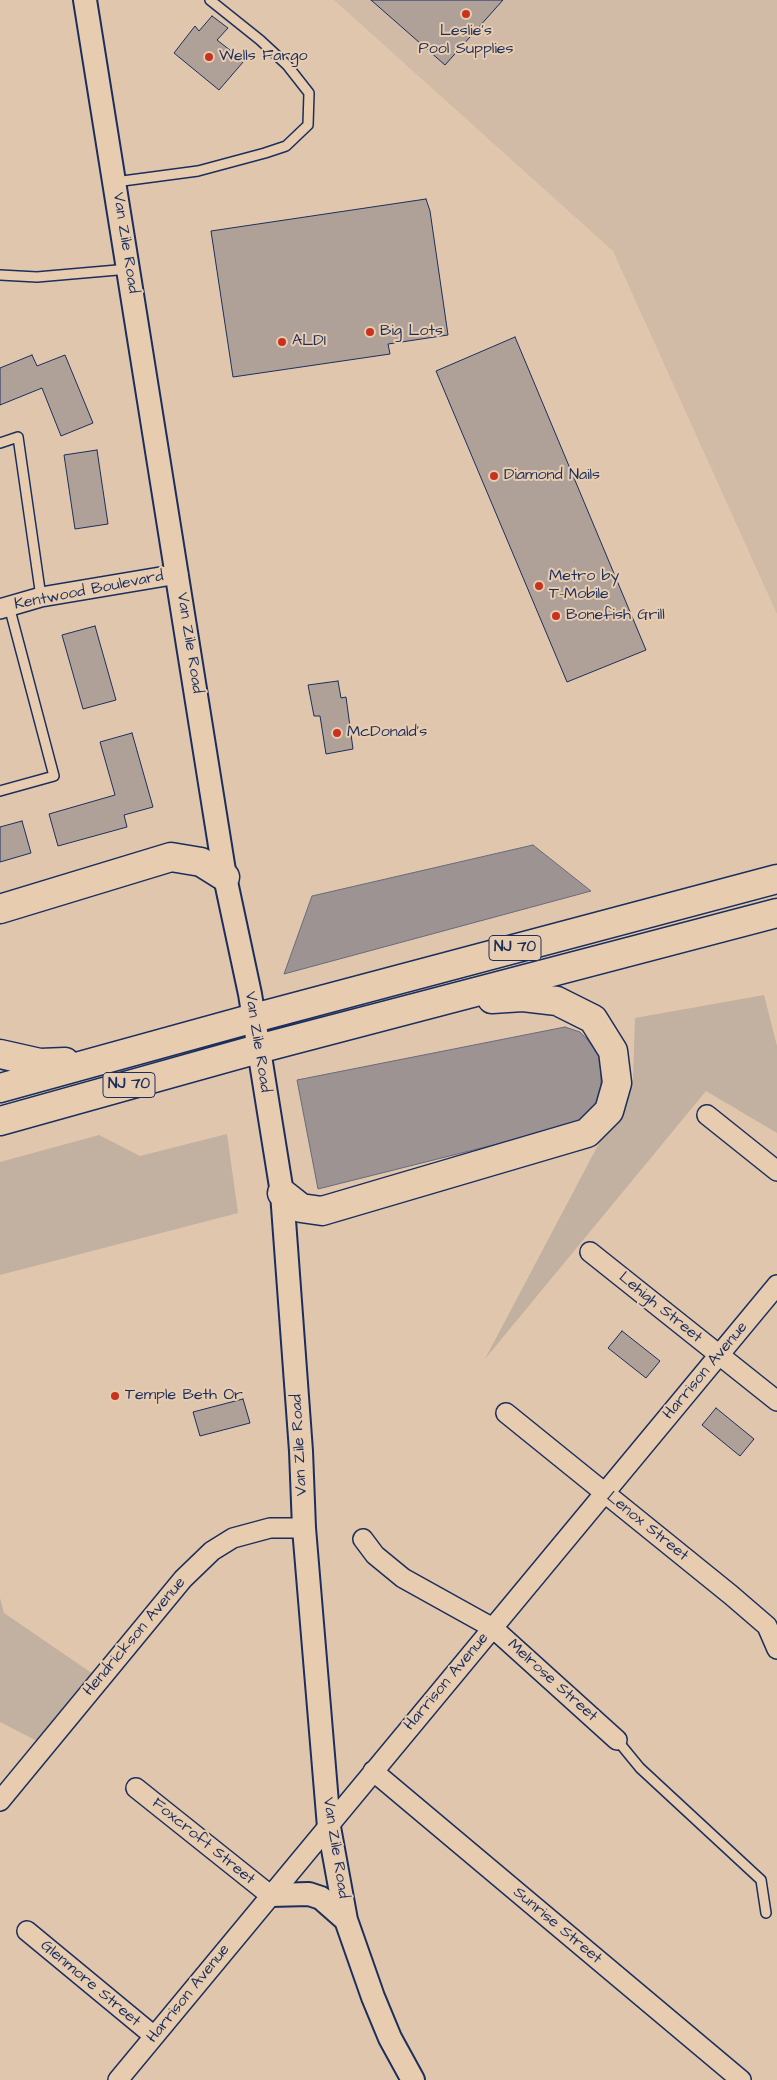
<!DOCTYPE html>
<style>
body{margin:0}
canvas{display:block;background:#e0c6ac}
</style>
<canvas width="777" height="2080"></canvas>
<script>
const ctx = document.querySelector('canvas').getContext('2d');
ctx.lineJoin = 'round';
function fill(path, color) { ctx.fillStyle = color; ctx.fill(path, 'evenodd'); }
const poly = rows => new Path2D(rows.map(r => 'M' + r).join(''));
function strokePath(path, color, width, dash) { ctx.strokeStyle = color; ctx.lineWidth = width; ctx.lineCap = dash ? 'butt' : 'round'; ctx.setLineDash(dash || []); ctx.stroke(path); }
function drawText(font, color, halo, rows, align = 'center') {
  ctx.font = font + ' "Architects Daughter",sans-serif'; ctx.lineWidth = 4; ctx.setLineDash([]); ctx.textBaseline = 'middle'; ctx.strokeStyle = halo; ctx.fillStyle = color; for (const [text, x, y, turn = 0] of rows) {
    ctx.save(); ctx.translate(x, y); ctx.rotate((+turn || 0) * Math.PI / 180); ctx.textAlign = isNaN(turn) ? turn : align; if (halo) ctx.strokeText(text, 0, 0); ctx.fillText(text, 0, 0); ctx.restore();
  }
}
const built = poly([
 [334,0,777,0,777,614,613,251]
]);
const green = poly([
 [764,995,777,1046,777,1133,706,1091,485,1359,633,1079,635,1018],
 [227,1134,238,1213,0,1275,0,1162,99,1135,140,1156],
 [0,1598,4,1613,96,1676,41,1743,0,1722]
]);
const water = poly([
 [533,845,591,891,284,974,312,896,533,845],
 [565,1027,580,1032,600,1053,601,1084,596,1108,577,1124,318,1189,297,1080,565,1027]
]);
const building = poly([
 [371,0,503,0,445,65,371,0],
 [212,16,228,28,217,40,244,61,219,90,174,53,195,26,199,31,212,16],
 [426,199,430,211,448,335,388,344,390,354,233,377,211,231,426,199],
 [515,337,646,650,567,682,436,371,515,337],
 [32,355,37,366,65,355,93,423,61,436,42,388,0,405,0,368,32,355],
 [97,450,108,524,75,529,64,455,97,450],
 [95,626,116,700,83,709,62,635,95,626],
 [338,681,341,698,346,697,353,749,326,754,320,716,314,716,308,685,338,681],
 [132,733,153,807,124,815,127,827,58,846,49,814,115,795,100,742,132,733],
 [22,821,31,853,0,862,0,827,22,821],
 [622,1331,660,1361,646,1378,608,1348,622,1331],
 [243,1399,250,1423,200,1436,193,1412,243,1399],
 [716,1408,754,1439,740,1456,702,1425,716,1408]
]);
const service = poly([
 [115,182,198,171,265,153,286,146,308,125,309,93,287,65,260,40,210,0],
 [0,275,37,277,129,269],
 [0,443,18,437,41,597],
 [0,791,54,776,9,606],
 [617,1740,640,1768,761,1880,766,1913]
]);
const minor = poly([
 [0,609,41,597,178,574],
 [707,1115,777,1171],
 [590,1252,777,1401],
 [506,1413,731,1595,767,1626,777,1649],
 [363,1539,375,1555,403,1578,493,1628,617,1740],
 [373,1771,741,2080],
 [136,1788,270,1895],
 [0,1801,183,1579,212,1551,233,1538,270,1528,304,1528],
 [27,1931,154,2036],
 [118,2080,777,1285]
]);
const tertiary = poly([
 [85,0,225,877,250,994,282,1193,301,1451,304,1528,329,1827,346,1920,373,1997,390,2038,413,2080],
 [270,1895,309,1894,321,1898,346,1920]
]);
const trunk = poly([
 [0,909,171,857,201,862,225,877],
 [0,1054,40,1063,65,1062],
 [0,1088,254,1018,777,879],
 [0,1121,258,1049,777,913],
 [282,1193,301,1208,322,1211,587,1133,609,1111,617,1083,613,1051,593,1019,557,1001,523,997,492,999]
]);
const markers = [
 [466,14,5,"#c8321e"],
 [209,57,5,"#c8321e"],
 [370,332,5,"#c8321e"],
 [282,342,5,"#c8321e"],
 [494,476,5,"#c8321e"],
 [539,586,5,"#c8321e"],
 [556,616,5,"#c8321e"],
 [337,733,5,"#c8321e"],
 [115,1396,5,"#c8321e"]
];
const shields = [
 [515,948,52],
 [129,1085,52]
];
const shieldNames = [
 ["NJ 70",515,948],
 ["NJ 70",129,1085]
];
const poiNames = [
 ["Leslie's",466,32,"center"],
 ["Pool Supplies",466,50,"center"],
 ["Wells Fargo",219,57],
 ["Big Lots",380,332],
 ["ALDI",292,342],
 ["Diamond Nails",504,476],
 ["Metro by",549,577],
 ["T-Mobile",549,595],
 ["Bonefish Grill",566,616],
 ["McDonald's",347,733],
 ["Temple Beth Or",125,1396]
];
const streetNames = [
 ["Van Zile Road",125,243,81],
 ["Kentwood Boulevard",89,591,-11],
 ["Van Zile Road",189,643,81],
 ["Van Zile Road",257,1042,81],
 ["Lehigh Street",660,1308,39],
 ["Harrison Avenue",706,1371,-50],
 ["Van Zile Road",300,1445,-93],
 ["Lenox Street",647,1527,39],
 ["Hendrickson Avenue",135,1637,-50],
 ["Melrose Street",552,1681,42],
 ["Harrison Avenue",447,1682,-50],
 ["Foxcroft Street",203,1842,39],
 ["Van Zile Road",335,1848,81],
 ["Sunrise Street",557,1926,40],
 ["Glenmore Street",90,1984,40],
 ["Harrison Avenue",189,1994,-51]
];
fill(built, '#d1bba6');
fill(green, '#c2b0a0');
fill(water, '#9c9392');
strokePath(water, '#686b7d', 1);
fill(building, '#afa198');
strokePath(building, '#1b2f5e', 1);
strokePath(service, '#1b2f5e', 12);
strokePath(minor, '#1b2f5e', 22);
strokePath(tertiary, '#1b2f5e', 26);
strokePath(trunk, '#1b2f5e', 31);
strokePath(service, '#e8ccaf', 9);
strokePath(minor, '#e8ccaf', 19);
strokePath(tertiary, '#e8ccaf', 22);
strokePath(trunk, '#e8ccaf', 28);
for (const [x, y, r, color] of markers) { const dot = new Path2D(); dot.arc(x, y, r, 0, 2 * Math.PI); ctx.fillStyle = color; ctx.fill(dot); strokePath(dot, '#e8ccaf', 2); }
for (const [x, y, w] of shields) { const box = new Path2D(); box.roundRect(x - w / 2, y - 12.5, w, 25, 4); ctx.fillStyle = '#e8ccaf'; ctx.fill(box); strokePath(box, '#1b2f5e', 1); }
drawText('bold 15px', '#1b2f5e', null, shieldNames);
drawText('16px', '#1b2f5e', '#e8ccaf', poiNames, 'left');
drawText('16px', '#1b2f5e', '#e8ccaf', streetNames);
</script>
